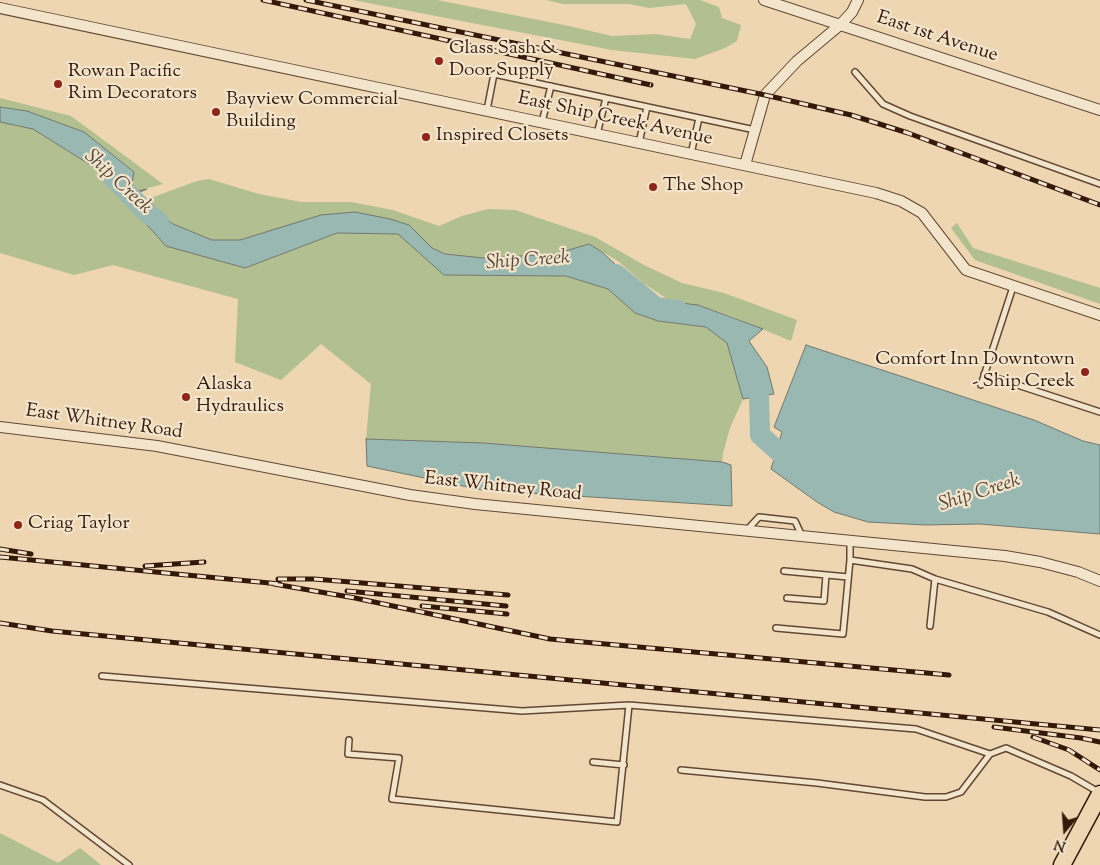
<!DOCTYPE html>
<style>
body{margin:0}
#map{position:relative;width:1100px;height:865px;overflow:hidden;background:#edd6b1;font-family:"Sorts Mill Goudy",serif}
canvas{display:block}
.north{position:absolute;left:1040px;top:805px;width:50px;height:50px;-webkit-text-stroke:4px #f3e4cc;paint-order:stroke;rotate:198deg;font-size:14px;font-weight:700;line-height:20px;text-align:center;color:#341809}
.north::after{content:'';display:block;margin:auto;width:18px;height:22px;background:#341809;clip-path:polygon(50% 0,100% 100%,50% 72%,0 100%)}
</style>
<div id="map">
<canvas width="1100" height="865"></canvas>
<div class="north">N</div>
</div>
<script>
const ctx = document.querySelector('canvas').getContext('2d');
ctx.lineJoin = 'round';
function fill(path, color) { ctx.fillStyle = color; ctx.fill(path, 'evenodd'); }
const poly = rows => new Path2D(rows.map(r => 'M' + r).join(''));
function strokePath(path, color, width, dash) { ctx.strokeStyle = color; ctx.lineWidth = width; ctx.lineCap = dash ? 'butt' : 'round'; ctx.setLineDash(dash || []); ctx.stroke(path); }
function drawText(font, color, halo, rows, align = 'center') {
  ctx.font = font + ' "Sorts Mill Goudy",serif'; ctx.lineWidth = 4.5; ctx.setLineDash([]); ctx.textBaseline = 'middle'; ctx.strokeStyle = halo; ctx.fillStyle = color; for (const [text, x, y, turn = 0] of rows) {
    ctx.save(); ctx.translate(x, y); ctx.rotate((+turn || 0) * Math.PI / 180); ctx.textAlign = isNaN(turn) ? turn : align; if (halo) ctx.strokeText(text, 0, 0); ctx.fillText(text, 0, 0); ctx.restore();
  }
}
const green = poly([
 [353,0,437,0,569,26,612,36,656,34,690,39,696,24,686,4,649,8,629,4,563,4,546,0,700,0,719,7,722,18,741,25,737,41,725,48,695,59,612,50],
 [0,98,71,116,163,184,137,191,132,183,134,172,123,163,27,111,0,107],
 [0,122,33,129,97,169,167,246,245,268,337,233,399,234,444,275,566,276,608,289,635,313,658,321,706,327,727,343,743,399,730,428,723,453,722,462,483,443,366,439,371,384,321,344,281,380,235,362,238,299,113,265,74,275,0,253],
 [209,179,259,194,301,202,351,202,393,210,439,226,462,216,488,209,515,210,595,237,644,265,682,283,724,293,797,320,791,341,733,317,698,305,672,302,643,283,618,261,589,244,555,254,484,258,445,254,432,248,409,225,267,232,239,240,212,240,173,224,160,215,148,199,197,181],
 [957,223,973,248,1100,288,1100,304,975,260,951,228],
 [0,833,58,863,80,848,101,865,0,865]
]);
const water = poly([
 [0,107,27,111,84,132,134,172,132,183,137,191,147,189,124,199,97,169,33,129,0,122,0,107],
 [148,199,160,215,173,224,212,240,240,240,321,215,355,212,390,219,409,225,432,248,445,254,484,258,555,254,589,244,602,252,616,265,645,303,672,302,698,305,763,329,749,341,767,367,774,394,743,399,727,343,706,327,658,321,635,313,608,289,566,276,444,275,398,234,337,233,245,268,166,246,132,208,148,199],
 [806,345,1034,420,1083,441,1100,445,1100,534,980,524,925,525,868,522,834,512,817,502,771,469,782,432,774,427,806,345],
 [366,439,483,443,722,462,731,465,732,506,482,490,367,466,366,439]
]);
const river = poly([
 [113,178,147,213,159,221],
 [616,274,656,307,678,310],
 [751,370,759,396,760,435,797,468]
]);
const lane = poly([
 [855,72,883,104,910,116,1100,184],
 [487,110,494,74,699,118],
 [542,122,551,86],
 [597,134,606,98],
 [639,143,647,107],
 [691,154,699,118,755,130],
 [984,374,1100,412],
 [981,385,1013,287],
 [747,530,759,517,795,521,802,536],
 [850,541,850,560,912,569,935,579,930,626],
 [784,571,848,577],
 [935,579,1048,612,1100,635],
 [787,598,824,601,826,575],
 [776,628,843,634,850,560],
 [102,676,522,711,629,705,916,729,990,754],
 [349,740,348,754,399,758,392,799,617,822,629,705],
 [593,762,624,765],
 [681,770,817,783,925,797,946,797,961,792,990,754,1006,748,1071,776,1100,793],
 [0,785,43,800,129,865]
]);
const street = poly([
 [764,0,1100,110],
 [0,8,876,193,901,201,922,213,966,270,1100,315],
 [745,165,765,95,797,61,840,25,852,12,858,0],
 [0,427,157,446,410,495,475,504,1005,556,1040,562,1078,572,1100,581]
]);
const primary = poly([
 [1062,865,1100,794]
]);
const rail = poly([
 [263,0,651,85],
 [306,0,765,95,851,115,908,133,1100,205],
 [0,549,31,554],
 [0,557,280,584],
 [145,566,204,562],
 [278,579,314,579,508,595],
 [274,584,355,598,550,639,949,675],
 [347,591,506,606],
 [422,606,507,614],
 [0,623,52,631,1100,730],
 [994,727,1081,738,1100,742],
 [1033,737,1069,750,1100,770]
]);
const markers = [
 [439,61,5,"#8f2418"],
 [58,84,5,"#8f2418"],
 [216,112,5,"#8f2418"],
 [426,137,5,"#8f2418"],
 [653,187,5,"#8f2418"],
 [1085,372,5,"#8f2418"],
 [186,397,5,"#8f2418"],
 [18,525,5,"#8f2418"]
];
const streetNames = [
 ["East 1st Avenue",937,38,18],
 ["East Ship Creek Avenue",615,120,12],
 ["East Whitney Road",104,423,8],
 ["East Whitney Road",503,488,6]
];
const poiNames = [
 ["Glass Sash &",449,50],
 ["Door Supply",449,72],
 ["Rowan Pacific",68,73],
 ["Rim Decorators",68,95],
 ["Bayview Commercial",226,101],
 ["Building",226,123],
 ["Inspired Closets",436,137],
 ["The Shop",663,187],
 ["Comfort Inn Downtown",1075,361,"right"],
 ["- Ship Creek",1075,383,"right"],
 ["Alaska",196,386],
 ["Hydraulics",196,408],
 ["Criag Taylor",28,525]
];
const waterNames = [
 ["Ship Creek",117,183,43],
 ["Ship Creek",528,262,-4],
 ["Ship Creek",980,494,-18]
];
fill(green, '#b2bf90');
fill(water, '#9ab8b2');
strokePath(water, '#71786e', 1);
strokePath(river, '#9ab8b2', 20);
strokePath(lane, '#624833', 8);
strokePath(street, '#624833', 12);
strokePath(primary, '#341809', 19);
strokePath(lane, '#f3e4cc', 5);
strokePath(street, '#f3e4cc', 10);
strokePath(primary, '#edd6b1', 16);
strokePath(rail, '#341809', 5);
strokePath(rail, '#f3e4cc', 3, [9]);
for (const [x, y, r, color] of markers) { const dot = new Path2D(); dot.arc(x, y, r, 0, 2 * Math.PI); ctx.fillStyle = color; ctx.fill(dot); strokePath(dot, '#f3e4cc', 2); }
drawText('19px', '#341809', '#f3e4cc', streetNames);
drawText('19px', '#341809', '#f3e4cc', poiNames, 'left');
drawText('italic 20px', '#53483c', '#f3e4cc', waterNames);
</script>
